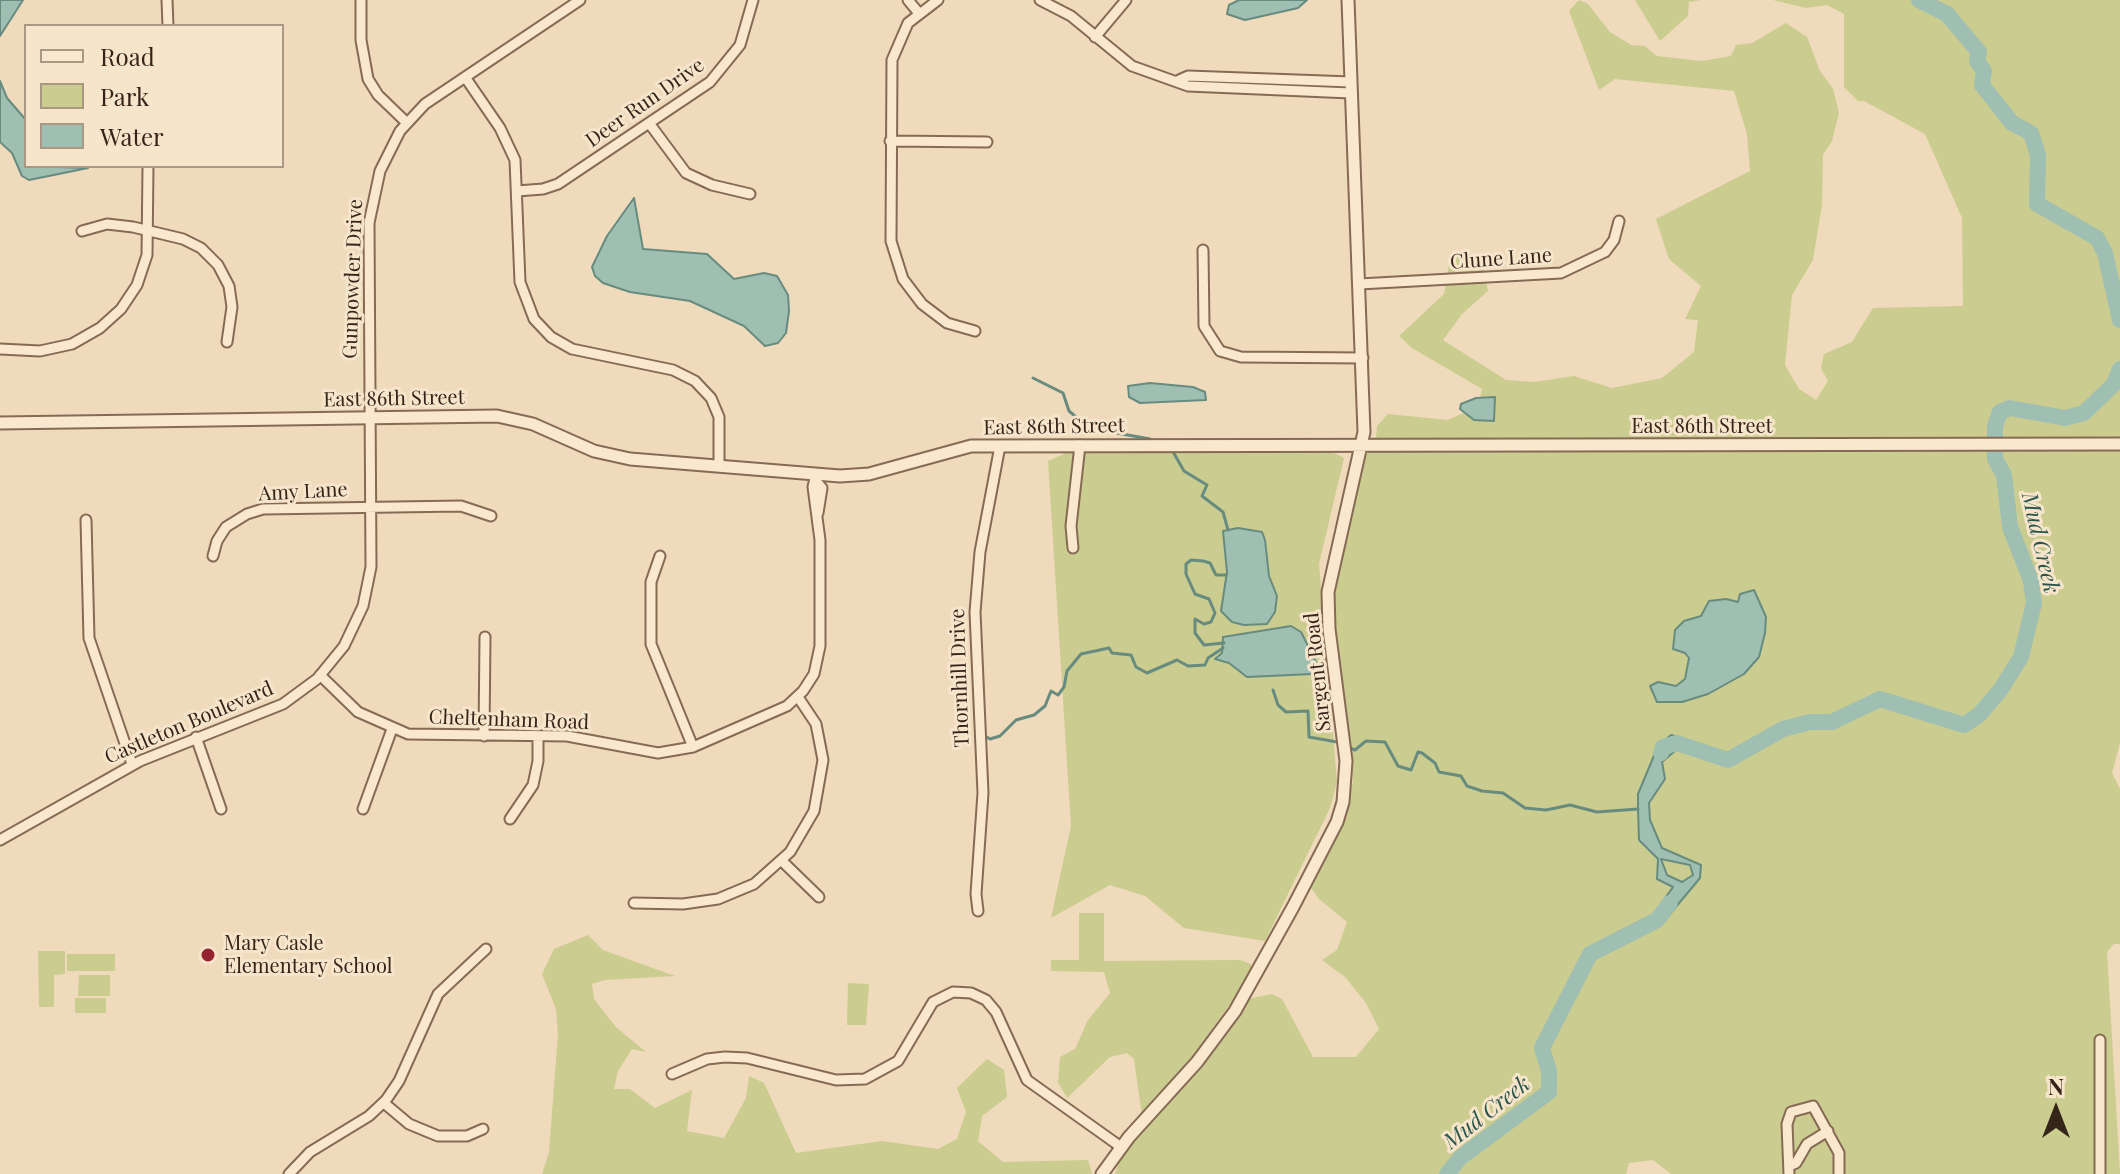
<!DOCTYPE html>
<style>
body{margin:0}
#map{position:relative;width:2120px;height:1174px;overflow:hidden;background:#efdabb;font-family:"Playfair Display",serif}
canvas{display:block}
.legend{position:absolute;left:24px;top:24px;width:260px;height:144px;box-sizing:border-box;background:#f6e5ca;border:2px solid #a89884;margin:0;padding:10px 14px;list-style:none;font-size:24px;color:#34241a}
.legend li{display:flex;align-items:center;gap:16px;height:40px}
.legend b{width:40px;border:2px solid #a89884}
.north{position:absolute;left:2016px;top:1070px;width:80px;height:80px;-webkit-text-stroke:6px #f6e5ca;paint-order:stroke;rotate:0deg;font-size:22px;font-weight:700;line-height:32px;text-align:center;color:#34241a}
.north::after{content:'';display:block;margin:auto;width:28px;height:36px;background:#34241a;clip-path:polygon(50% 0,100% 100%,50% 72%,0 100%)}
</style>
<div id="map">
<canvas width="2120" height="1174"></canvas>
<ul class="legend">
<li><b style="height:10px;background:#fae8ce"></b>Road</li>
<li><b style="height:22px;background:#cbcc8f"></b>Park</li>
<li><b style="height:22px;background:#9fbfb2"></b>Water</li>
</ul>
<div class="north">N</div>
</div>
<script>
const ctx = document.querySelector('canvas').getContext('2d');
ctx.lineJoin = 'round';
function fill(path, color) { ctx.fillStyle = color; ctx.fill(path, 'evenodd'); }
const poly = rows => new Path2D(rows.map(r => 'M' + r).join(''));
function strokePath(path, color, width, dash) { ctx.strokeStyle = color; ctx.lineWidth = width; ctx.lineCap = dash ? 'butt' : 'round'; ctx.setLineDash(dash || []); ctx.stroke(path); }
function drawText(font, color, halo, rows, align = 'center') {
  ctx.font = font + ' "Playfair Display",serif'; ctx.lineWidth = 6; ctx.setLineDash([]); ctx.textBaseline = 'middle'; ctx.strokeStyle = halo; ctx.fillStyle = color; for (const [text, x, y, turn = 0] of rows) {
    ctx.save(); ctx.translate(x, y); ctx.rotate((+turn || 0) * Math.PI / 180); ctx.textAlign = isNaN(turn) ? turn : align; if (halo) ctx.strokeText(text, 0, 0); ctx.fillText(text, 0, 0); ctx.restore();
  }
}
const green = poly([
 [1579,0,1588,4,1610,32,1631,45,1645,46,1657,56,1701,61,1731,56,1736,45,1752,43,1786,23,1807,37,1820,71,1833,89,1839,113,1832,141,1823,155,1822,205,1813,260,1792,295,1785,365,1799,389,1816,400,1828,381,1821,368,1824,354,1852,342,1873,308,1963,306,1962,218,1925,134,1864,101,1858,101,1844,87,1844,14,1827,5,1806,8,1773,0,2120,0,2120,439,1376,438,1377,426,1388,414,1448,420,1478,406,1482,389,1412,348,1399,336,1444,294,1451,252,1481,255,1488,291,1462,314,1443,340,1506,380,1534,382,1574,376,1612,388,1662,378,1694,352,1698,320,1685,319,1701,286,1669,259,1656,219,1750,171,1747,134,1734,91,1615,79,1599,90,1569,11],
 [1635,0,1701,0,1689,2,1688,16,1660,41],
 [1431,448,2120,450,2120,743,2112,773,2120,789,2120,944,2114,944,2107,952,2120,1174,1671,1174,1653,1160,1629,1163,1626,1174,1115,1174,1121,1154,1220,1043,1247,999,1272,994,1282,999,1313,1057,1356,1057,1379,1029,1366,1003,1345,977,1322,960,1337,950,1347,922,1319,899,1310,886,1342,821,1353,782,1335,638,1333,577,1364,454,1374,450],
 [1069,452,1332,452,1344,458,1319,564,1337,782,1330,808,1265,941,1184,928,1145,896,1110,885,1051,918,1071,826,1048,461],
 [1079,913,1104,913,1104,961,1240,960,1251,964,1252,970,1238,993,1184,1068,1142,1116,1134,1059,1127,1053,1110,1057,1067,1098,1058,1082,1060,1057,1075,1049,1088,1020,1110,993,1104,972,1051,971,1051,960,1079,960],
 [588,935,603,950,675,976,605,980,592,984,594,999,616,1027,646,1052,632,1049,618,1071,614,1089,630,1089,655,1108,692,1090,687,1131,724,1138,746,1098,749,1076,764,1083,796,1153,882,1141,938,1149,957,1139,966,1112,957,1088,987,1059,1004,1070,1007,1097,982,1116,978,1141,1003,1162,1088,1160,1092,1174,542,1174,549,1152,558,1034,556,1009,542,974,554,949],
 [38,951,65,951,65,974,54,975,54,1007,39,1007],
 [67,954,115,954,115,971,67,971],
 [79,975,110,975,110,996,78,996],
 [848,983,869,984,866,1025,847,1025],
 [75,998,106,998,106,1013,75,1013]
]);
const water = poly([
 [0,0,23,0,0,36,0,0],
 [1239,0,1307,0,1298,8,1245,20,1227,14,1229,5,1239,0],
 [0,81,7,98,26,120,26,166,88,168,29,180,22,176,12,153,0,142,0,81],
 [634,198,643,249,707,254,734,279,764,273,777,276,788,295,789,311,786,333,778,343,765,346,744,326,690,301,630,292,603,283,595,276,592,267,607,236,634,198],
 [1150,383,1193,387,1205,392,1206,400,1140,403,1129,397,1128,386,1150,383],
 [1495,397,1494,421,1474,420,1460,409,1461,404,1476,398,1495,397],
 [1238,528,1262,532,1265,540,1269,576,1277,596,1275,612,1267,624,1244,625,1232,622,1221,611,1227,572,1223,531,1238,528],
 [1754,590,1766,617,1765,633,1759,657,1744,674,1708,694,1682,702,1657,702,1650,686,1658,682,1676,686,1685,679,1689,658,1685,653,1673,649,1675,630,1684,621,1701,616,1709,601,1726,599,1738,602,1740,594,1754,590],
 [1291,626,1301,632,1317,664,1312,674,1247,677,1229,663,1215,659,1222,653,1223,637,1291,626],
 [1671,735,1678,737,1677,743,1675,751,1662,762,1665,779,1649,803,1650,820,1662,848,1701,865,1700,878,1660,926,1654,914,1673,887,1657,879,1658,859,1639,840,1638,809,1638,794,1658,746,1671,735],
 [1661,859,1690,865,1693,875,1682,882,1667,875,1661,859]
]);
const stream = poly([
 [1033,378,1063,393,1069,411,1089,428,1150,439],
 [1172,450,1184,471,1207,485,1202,496,1223,512,1228,530],
 [1224,643,1204,645,1195,633,1195,619,1204,624,1211,622,1215,613,1209,599,1195,594,1186,574,1186,564,1191,560,1203,561,1210,563,1216,575,1226,575],
 [1273,690,1278,705,1286,712,1308,711,1309,737,1337,742],
 [985,736,990,739,1000,736,1016,720,1034,715,1045,706,1051,691,1058,695,1064,687,1067,671,1081,654,1109,648,1112,653,1131,655,1136,667,1147,673,1177,660,1188,666,1205,665,1208,658,1223,648],
 [1350,748,1355,750,1366,741,1385,742,1398,766,1411,770,1418,752,1422,753,1435,763,1439,772,1461,776,1467,786,1482,791,1503,793,1525,808,1546,810,1570,805,1597,812,1638,809]
]);
const river = poly([
 [1919,0,1947,14,1979,52,1977,61,1984,71,1982,85,2012,123,2031,133,2038,155,2037,204,2097,238,2105,253,2120,320],
 [1661,753,1663,747,1677,743,1728,760,1783,729,1810,722,1832,722,1880,699,1964,725,1979,715,2001,689,2021,657,2034,603,2031,581,2010,527,2004,475,1995,459,1995,426,2000,412,2010,408,2065,418,2084,413,2114,384,2120,369],
 [1447,1174,1461,1157,1549,1092,1549,1071,1542,1048,1590,954,1657,920,1670,903]
]);
const minor = poly([
 [167,0,168,26],
 [361,0,361,40,368,79,378,95,407,123],
 [908,0,918,12],
 [938,0,908,23,892,60,891,241,903,279,922,304,947,323,975,331],
 [1040,0,1071,16,1132,66,1188,86,1351,93],
 [1095,37,1126,0],
 [465,77,500,128,515,160,520,282,534,319,551,337,572,349,673,370,695,381,711,398,719,417,719,465],
 [1179,80,1188,76,1351,82],
 [649,123,686,173,712,185,750,194],
 [890,141,987,142],
 [517,191,543,189,558,184,710,82,740,45,753,0],
 [82,231,107,224,133,227,183,239,201,248,218,265,229,286,232,307,227,342],
 [1203,250,1204,326,1220,351,1241,357,1363,358],
 [1359,284,1561,273,1605,252,1614,240,1619,221],
 [0,349,40,351,72,344,100,328,121,309,137,285,147,255,148,166],
 [816,481,822,488,818,513],
 [86,520,89,638,132,764],
 [1073,548,1071,526,1080,445],
 [213,556,217,541,226,527,247,514,263,509,461,506,491,516],
 [660,556,651,582,651,644,693,747],
 [320,675,358,712,408,734,567,736,658,753,693,747,787,706,803,691,814,674,820,646,820,540,813,487,816,474],
 [484,736,485,637],
 [196,737,221,809],
 [363,809,392,729],
 [510,819,533,785,538,761,538,736],
 [0,840,140,761,283,704,317,679,344,646,363,606,371,567,369,223,380,171,400,131,425,104,580,0],
 [782,861,819,897],
 [634,903,683,904,718,899,754,884,790,852,814,811,823,760,816,724,798,697],
 [978,911,976,894,983,793,975,612,980,552,1000,446],
 [2100,1040,2100,1174],
 [672,1074,707,1059,725,1057,747,1058,836,1080,865,1079,898,1061,933,1002,953,992,971,993,986,1000,996,1012,1027,1080,1121,1147],
 [384,1103,409,1124,438,1136,467,1136,483,1129],
 [1789,1166,1796,1163,1807,1144,1828,1131],
 [289,1174,310,1152,369,1116,386,1100,399,1081,438,994,486,949],
 [1789,1174,1787,1124,1791,1112,1813,1106,1839,1153,1839,1174]
]);
const tertiary = poly([
 [0,423,497,416,533,424,594,451,630,459,840,476,869,474,971,446,2120,444],
 [1102,1174,1129,1137,1197,1062,1235,1011,1293,907,1337,822,1343,802,1346,761,1329,629,1328,592,1364,432,1348,0]
]);
const markers = [
 [208,955,8,"#962330"]
];
const streetNames = [
 ["Deer Run Drive",645,103,-35],
 ["Clune Lane",1501,259,-4],
 ["Gunpowder Drive",353,279,-88],
 ["East 86th Street",394,399,-1],
 ["East 86th Street",1054,427,-1],
 ["East 86th Street",1702,427],
 ["Amy Lane",303,492,-3],
 ["Sargent Road",1318,672,-96],
 ["Thornhill Drive",960,678,-92],
 ["Cheltenham Road",509,720,2],
 ["Castleton Boulevard",189,723,-23]
];
const poiNames = [
 ["Mary Casle",224,944],
 ["Elementary School",224,967]
];
const waterNames = [
 ["Mud Creek",2040,543,77],
 ["Mud Creek",1487,1113,-38]
];
fill(green, '#cbcc8f');
fill(water, '#9fbfb2');
strokePath(water, '#678c7f', 2);
strokePath(stream, '#678c7f', 3);
strokePath(river, '#9fbfb2', 16);
strokePath(minor, '#866a55', 13);
strokePath(tertiary, '#866a55', 15);
strokePath(minor, '#fae8ce', 9);
strokePath(tertiary, '#fae8ce', 11);
for (const [x, y, r, color] of markers) { const dot = new Path2D(); dot.arc(x, y, r, 0, 2 * Math.PI); ctx.fillStyle = color; ctx.fill(dot); strokePath(dot, '#f6e5ca', 3); }
drawText('20px', '#34241a', '#f6e5ca', streetNames);
drawText('20px', '#34241a', '#f6e5ca', poiNames, 'left');
drawText('italic 22px', '#29554d', '#f6e5ca', waterNames);
</script>
